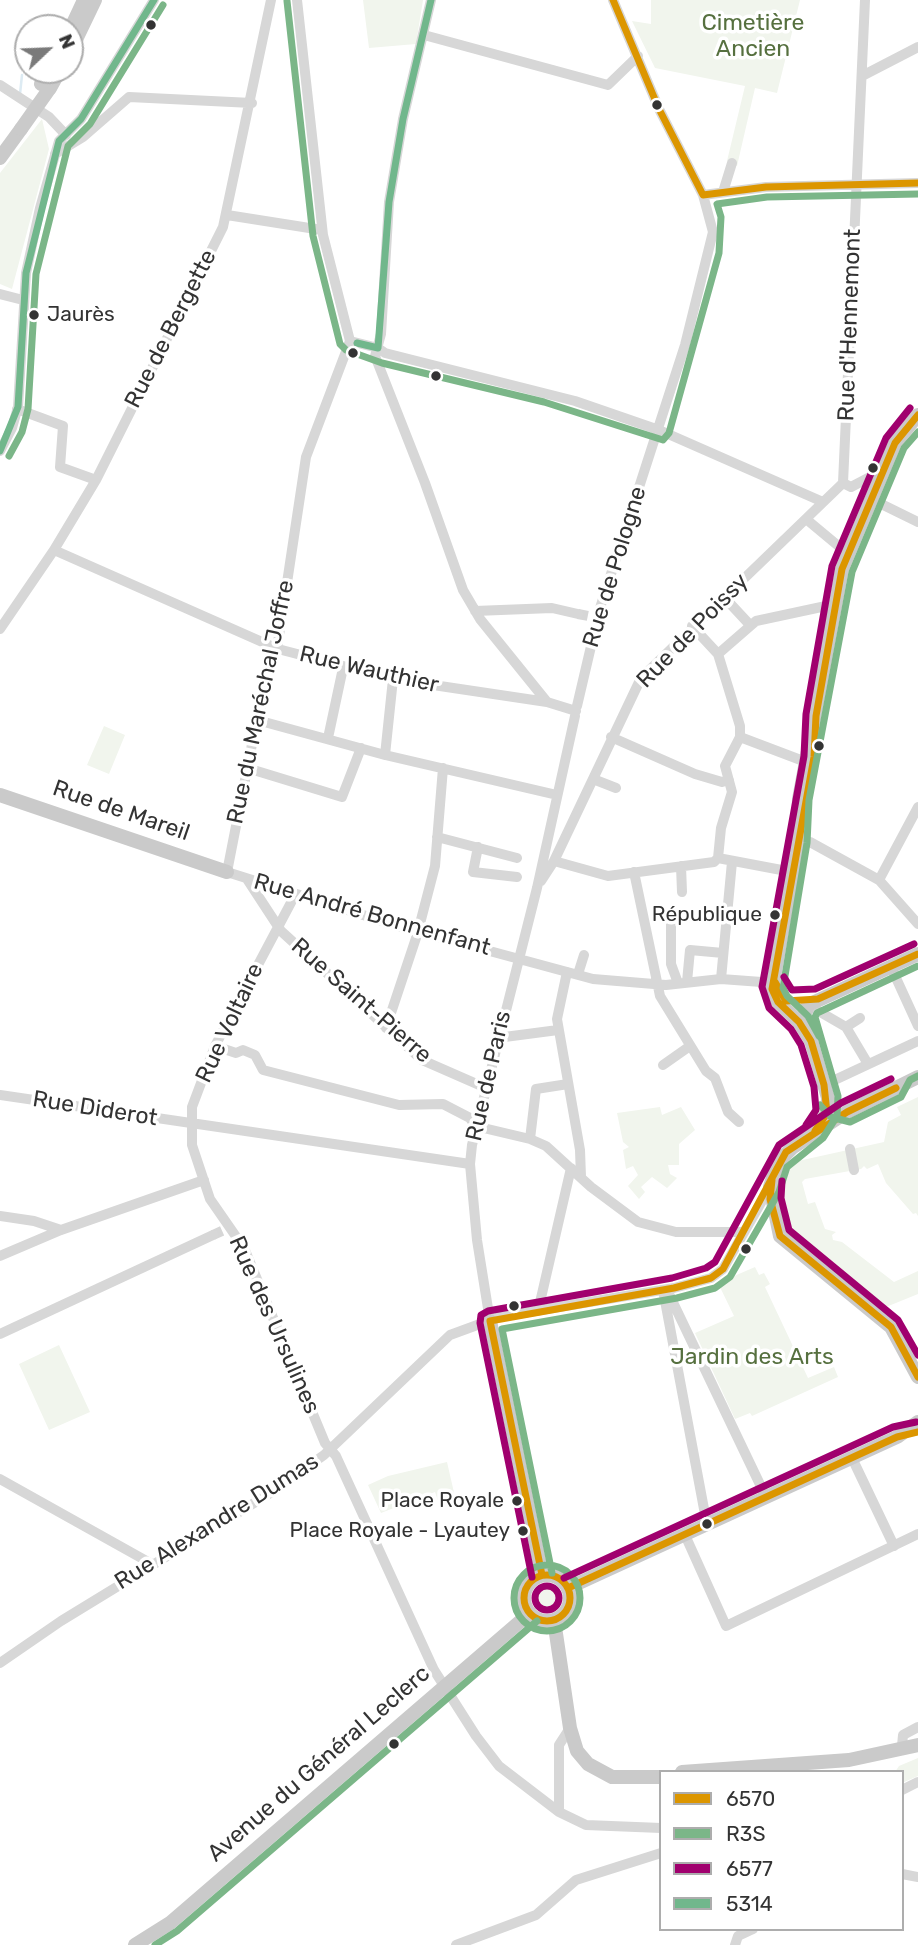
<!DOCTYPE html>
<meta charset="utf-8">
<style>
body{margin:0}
#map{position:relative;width:918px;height:1945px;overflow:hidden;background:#fff;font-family:Rubik,sans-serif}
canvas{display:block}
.legend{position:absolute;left:659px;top:1770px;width:245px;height:161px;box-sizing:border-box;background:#fff;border:2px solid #adadad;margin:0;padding:9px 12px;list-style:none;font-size:21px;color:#333}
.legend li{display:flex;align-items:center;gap:14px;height:35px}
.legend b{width:35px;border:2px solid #adadad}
.north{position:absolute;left:14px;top:14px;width:70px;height:70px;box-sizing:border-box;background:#fff;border:2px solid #adadad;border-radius:50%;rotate:67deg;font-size:19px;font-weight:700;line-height:28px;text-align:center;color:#333}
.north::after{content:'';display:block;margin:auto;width:24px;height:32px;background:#7a7a7a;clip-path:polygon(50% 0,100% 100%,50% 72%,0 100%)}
</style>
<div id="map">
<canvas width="918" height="1945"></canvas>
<ul class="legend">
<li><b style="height:9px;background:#dc9600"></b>6570</li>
<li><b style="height:9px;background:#7bb688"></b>R3S</li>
<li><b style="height:9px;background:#a0006e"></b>6577</li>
<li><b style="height:9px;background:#71b78c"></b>5314</li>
</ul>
<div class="north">N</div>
</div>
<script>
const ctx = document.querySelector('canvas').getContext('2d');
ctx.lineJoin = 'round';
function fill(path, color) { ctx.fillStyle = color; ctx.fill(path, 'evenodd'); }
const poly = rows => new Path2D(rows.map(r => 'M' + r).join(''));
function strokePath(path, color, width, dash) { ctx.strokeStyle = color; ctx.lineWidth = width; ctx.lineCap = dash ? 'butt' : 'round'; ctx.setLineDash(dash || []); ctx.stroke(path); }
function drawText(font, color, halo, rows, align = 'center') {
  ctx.font = font + ' Rubik,sans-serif'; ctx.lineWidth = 7; ctx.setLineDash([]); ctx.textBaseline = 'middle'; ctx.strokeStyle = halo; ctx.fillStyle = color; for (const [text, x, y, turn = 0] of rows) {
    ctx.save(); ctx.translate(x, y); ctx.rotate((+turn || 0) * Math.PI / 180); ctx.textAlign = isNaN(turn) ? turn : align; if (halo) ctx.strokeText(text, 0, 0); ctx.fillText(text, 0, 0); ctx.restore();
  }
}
const green = poly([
 [363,0,423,0,416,44,369,48],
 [651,0,800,0,777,93,755,88,737,166,727,161,745,86,655,68,632,21,651,24],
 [42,119,49,149,12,289,0,284,0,173],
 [104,726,125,735,109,774,87,765],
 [918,1097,918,1216,916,1213,913,1214,886,1183,878,1164,867,1169,864,1166,861,1169,805,1179,802,1182,808,1204,815,1202,825,1229,836,1232,832,1235,833,1240,842,1242,894,1282,918,1271,918,1294,886,1307,793,1238,781,1191,789,1163,884,1142,888,1122,901,1115,897,1107],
 [660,1107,662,1115,681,1107,695,1130,679,1144,679,1165,668,1165,670,1174,677,1178,667,1188,652,1177,641,1187,645,1192,639,1199,628,1186,638,1175,633,1166,626,1169,623,1150,629,1147,623,1142,617,1113],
 [755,1267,759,1275,764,1273,770,1284,765,1287,808,1378,834,1367,838,1377,752,1416,750,1413,735,1419,695,1333,734,1316,718,1283],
 [59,1345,90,1412,49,1430,19,1364],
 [447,1462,455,1497,439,1504,435,1492,381,1513,368,1485,388,1476],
 [546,1585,555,1587,562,1599,559,1608,547,1613,536,1607,533,1598,537,1589],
 [918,1758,918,1776,902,1783,902,1772,895,1772,899,1766]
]);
const stream = poly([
 [20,94,22,75]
]);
const minorTunnel = poly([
 [578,614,598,618],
 [213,1235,224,1230]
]);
const minor = poly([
 [297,0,323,235,350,341,306,457,277,649,255,729,227,872,401,927,593,979,666,985,721,979,775,983],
 [431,0,403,119,389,202,381,334,375,356,425,483,463,590,480,619,547,702],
 [424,35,608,85,638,56],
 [862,76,918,47],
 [0,85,49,117,66,135],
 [55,154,83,137,129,97,252,103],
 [723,192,732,163],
 [703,195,766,187,918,183],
 [227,215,322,230],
 [0,294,23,300],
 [350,341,378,348,385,353,575,401,659,430,823,502],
 [17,409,63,426,60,467,96,480],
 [0,451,12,428,18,407,26,273,40,208,59,141,81,119,154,0],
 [843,483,865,0],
 [843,483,851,487,872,476,888,450],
 [871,499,918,522],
 [806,519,848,554],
 [54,550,278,649,393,679,547,702,576,711],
 [724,597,750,625],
 [475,611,552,608,578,614],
 [692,626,718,654,740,726,740,737,725,766,732,792,721,828,718,858],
 [0,629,54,550,96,480,223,227,271,0],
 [718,654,756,621,826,606,834,608],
 [577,706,600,608,685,345,713,232,703,195,659,109,613,0],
 [257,720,385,755,557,795],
 [611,737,695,774,722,782,729,780],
 [740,737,806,762],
 [328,738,343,668],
 [385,755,393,679],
 [247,768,342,797,361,748],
 [593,779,616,788],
 [437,837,517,858],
 [797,841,810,842,879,880,918,924],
 [478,847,473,872,517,877],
 [554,861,608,876,714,862,718,858,792,872],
 [681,866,682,892],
 [634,872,660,996,706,1071,715,1078,728,1112,739,1122],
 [247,879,281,931,422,1060,486,1088],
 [879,880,918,807],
 [541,881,554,861,641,678,843,483],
 [295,895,215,1046,192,1107,192,1145,210,1199,244,1248,325,1443,336,1456,434,1670,476,1736,499,1766,559,1812,586,1825,661,1828],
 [891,967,918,1026],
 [567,972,557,1019,580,1150,581,1177],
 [578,974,584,955],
 [721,979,732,862],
 [687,982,690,950,723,953],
 [678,983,671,964,671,921,698,915],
 [808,1005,846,1027,868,1064],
 [846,1027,860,1018],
 [386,1028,417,935,435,866,443,768],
 [497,1038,558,1030],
 [215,1046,236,1053,243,1050,255,1055,263,1070,399,1105,443,1104,470,1118,475,1126,530,1139,546,1146,591,1187,638,1222,676,1232,744,1232],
 [663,1065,690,1046],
 [824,1085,918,1041],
 [0,1095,470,1164],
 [530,1139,536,1089,568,1084],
 [850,1149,854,1170],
 [0,1216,34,1221,61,1230],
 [0,1256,61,1230,204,1180],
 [663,1290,707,1525],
 [667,1290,766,1497],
 [538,1311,571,1168],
 [490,1321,477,1240,470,1164,472,1145,537,888,575,716],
 [0,1334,213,1235],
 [852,1458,894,1546],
 [0,1479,152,1564],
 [685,1535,726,1626,918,1534],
 [0,1663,61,1621,272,1492,324,1455,450,1335,499,1317,674,1288,711,1278,723,1269,770,1187],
 [902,1746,903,1735,918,1727],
 [902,1790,918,1782],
 [559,1812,559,1745,570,1728],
 [902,1874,918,1877],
 [456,1945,536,1915,576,1880,661,1853],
 [735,1945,738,1936,753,1929]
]);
const major = poly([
 [70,30,84,0],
 [70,52,95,0],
 [41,84,49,70],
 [50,88,60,70],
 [0,158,21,129],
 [0,795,227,872],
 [799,835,772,989,778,1002,799,1022,811,1041],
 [797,841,799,799,842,569,895,443,918,415],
 [918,1077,847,1112,792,1148,778,1162,770,1187,780,1236,891,1327,918,1377],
 [818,1127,827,1113,828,1098,804,1017,808,1005,918,954],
 [490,1321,542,1575],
 '524 1598a23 23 0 1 1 46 0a23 23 0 1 1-46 0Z',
 [568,1588,897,1437,918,1422],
 [554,1620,570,1728,577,1751,588,1764,612,1777,661,1777],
 [682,1772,849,1760,918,1745],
 [135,1945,170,1923,530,1613]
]);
const majorBridge = poly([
 [21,129,50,88]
]);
const bus1 = poly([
 [613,0,659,109,703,195,766,187,918,183],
 [775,982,786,1001,818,999,918,954],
 [815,1131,827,1113,824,1085,811,1041,799,1022,778,1002,772,989,814,757,816,716,842,569,895,443,918,415],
 [772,1180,770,1199,780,1236,891,1327,918,1377],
 [542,1575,490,1321,674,1288,711,1278,723,1269,786,1152,847,1112,896,1088],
 '524 1598a23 23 0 1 1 46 0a23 23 0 1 1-46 0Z',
 [568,1588,897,1437,918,1432]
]);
const bus2 = poly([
 [287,1,313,236,340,344,346,350,382,363,544,402,663,440,669,433,719,253,721,217,717,204,767,197,918,194],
 [9,456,22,432,28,409,36,274,68,146,90,124,163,5],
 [819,1036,808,1016,787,996,783,988,807,843,809,800,852,572,904,448,918,432],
 [820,1105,831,1117,850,1122,901,1097,910,1080,918,1076],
 '514 1598a33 33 0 1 1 66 0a33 33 0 1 1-66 0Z',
 [552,1573,502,1329,677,1298,715,1288,730,1277,779,1192,787,1167,823,1138,837,1116,838,1096,815,1017,817,1013,918,966],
 [155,1945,177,1931,537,1621]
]);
const bus3 = poly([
 [784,977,792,990,815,989,914,944],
 [806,1125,816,1110,814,1087,801,1045,791,1029,769,1008,762,987,804,756,806,714,832,566,886,438,910,408],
 [782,1181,781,1198,789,1230,898,1320,918,1355],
 [532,1577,480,1323,481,1315,488,1311,672,1278,706,1268,715,1262,779,1145,841,1103,891,1079],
 [564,1578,893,1427,916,1422],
 '535 1598a12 12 0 1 1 24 0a12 12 0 1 1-24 0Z'
]);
const bus4 = poly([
 [357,343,378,348,389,202,403,119,431,0],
 [0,451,18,407,26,273,59,141,81,119,154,0]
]);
const markers = [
 [151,25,6,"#333"],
 [657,105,6,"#333"],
 [34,315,6,"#333"],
 [353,353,6,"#333"],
 [436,376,6,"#333"],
 [873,468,6,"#333"],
 [819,746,6,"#333"],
 [775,915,6,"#333"],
 [746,1249,6,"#333"],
 [514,1306,6,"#333"],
 [517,1501,6,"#333"],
 [707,1524,6,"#333"],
 [523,1531,6,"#333"],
 [394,1744,6,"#333"]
];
const busNames = [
 ["Jaurès",47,315,"left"],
 ["République",762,915],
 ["Place Royale",504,1501],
 ["Place Royale - Lyautey",510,1531]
];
const parkNames = [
 ["Cimetière",753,23],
 ["Ancien",753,49],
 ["Jardin des Arts",752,1357]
];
const streetNames = [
 ["Rue d'Hennemont",850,325,-88],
 ["Rue de Bergette",171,329,-63],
 ["Rue de Pologne",615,567,-73],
 ["Rue de Poissy",693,631,-46],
 ["Rue Wauthier",369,670,13],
 ["Rue du Maréchal Joffre",261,702,-78],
 ["Rue de Mareil",121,811,19],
 ["Rue André Bonnenfant",372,915,16],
 ["Rue Saint-Pierre",361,1001,41],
 ["Rue Voltaire",230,1023,-65],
 ["Rue de Paris",489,1076,-77],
 ["Rue Diderot",95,1109,9],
 ["Rue des Ursulines",274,1325,66],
 ["Rue Alexandre Dumas",217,1522,-32],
 ["Avenue du Général Leclerc",319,1764,-41]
];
fill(green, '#f1f5ed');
strokePath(stream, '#ddebf3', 2.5);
strokePath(minorTunnel, '#d6d6d6', 10, [10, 5]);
strokePath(minor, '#d7d7d7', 10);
strokePath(major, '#cacaca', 14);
strokePath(majorBridge, '#cacaca', 14);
strokePath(bus1, '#dc9600', 7);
strokePath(bus2, '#7bb688', 7);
strokePath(bus3, '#a0006e', 7);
strokePath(bus4, '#71b78c', 7);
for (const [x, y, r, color] of markers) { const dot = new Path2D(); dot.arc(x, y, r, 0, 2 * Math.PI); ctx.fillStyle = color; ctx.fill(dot); strokePath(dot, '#fff', 2.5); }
drawText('21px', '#333', '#fff', busNames, 'right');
drawText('23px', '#56703f', '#fff', parkNames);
drawText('23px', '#333', '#fff', streetNames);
</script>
